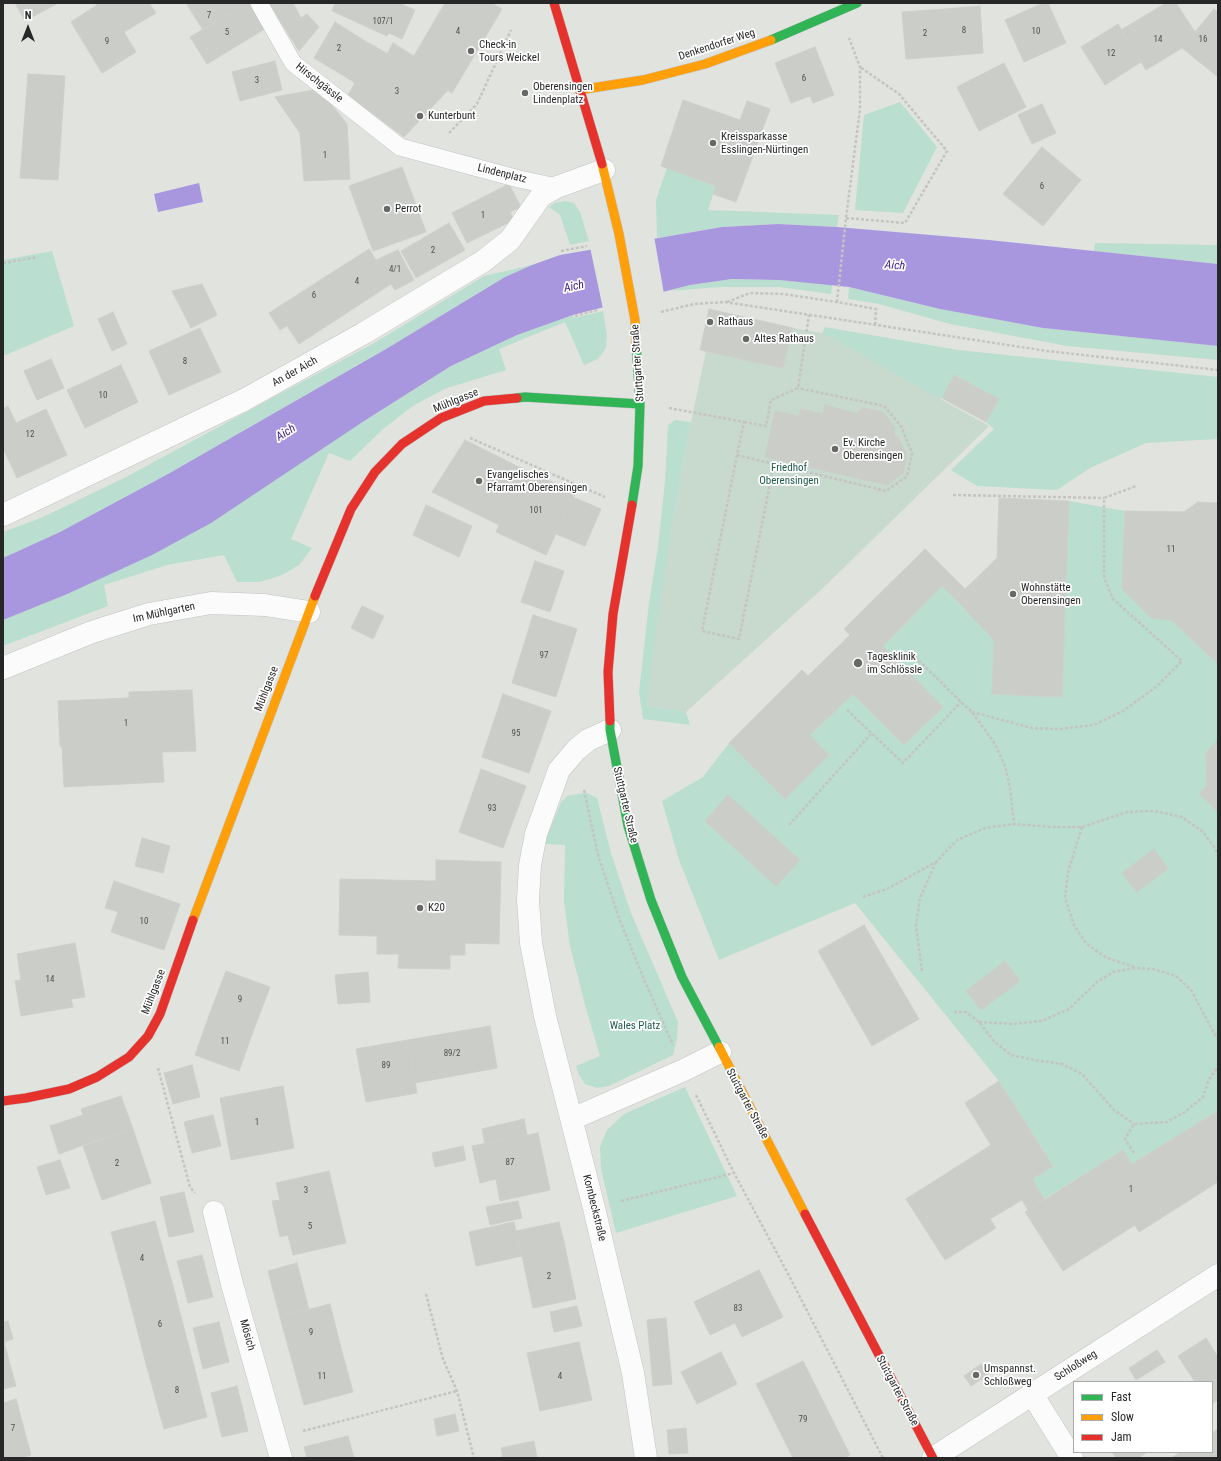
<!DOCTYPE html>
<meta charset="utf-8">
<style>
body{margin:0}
#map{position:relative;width:1221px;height:1461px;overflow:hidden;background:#e1e4de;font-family:"Roboto Condensed",sans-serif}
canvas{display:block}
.frame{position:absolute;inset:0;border:4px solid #272727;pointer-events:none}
.legend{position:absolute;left:1073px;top:1381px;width:140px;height:72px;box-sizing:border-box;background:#fff;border:1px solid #a9a9a9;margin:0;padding:5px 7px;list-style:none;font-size:12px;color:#272727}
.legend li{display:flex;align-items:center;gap:8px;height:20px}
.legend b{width:20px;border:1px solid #a9a9a9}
.north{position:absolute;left:8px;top:8px;width:40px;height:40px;-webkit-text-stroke:3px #fff;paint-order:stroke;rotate:0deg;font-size:11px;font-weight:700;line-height:16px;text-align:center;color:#272727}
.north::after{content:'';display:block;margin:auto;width:14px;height:18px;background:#272727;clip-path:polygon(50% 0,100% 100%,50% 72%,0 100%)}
</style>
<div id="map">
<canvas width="1221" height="1461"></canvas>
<div class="frame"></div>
<ul class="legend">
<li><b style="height:5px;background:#30b455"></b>Fast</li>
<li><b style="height:5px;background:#ff9f0a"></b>Slow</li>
<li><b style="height:5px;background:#e5322d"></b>Jam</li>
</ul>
<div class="north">N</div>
</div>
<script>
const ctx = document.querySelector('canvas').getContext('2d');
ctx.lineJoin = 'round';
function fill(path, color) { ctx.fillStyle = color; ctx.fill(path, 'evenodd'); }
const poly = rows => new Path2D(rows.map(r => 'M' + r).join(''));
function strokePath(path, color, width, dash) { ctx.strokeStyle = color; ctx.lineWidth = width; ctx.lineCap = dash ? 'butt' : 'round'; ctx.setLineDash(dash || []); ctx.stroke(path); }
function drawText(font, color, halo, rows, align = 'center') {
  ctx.font = font + ' "Roboto Condensed",sans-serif'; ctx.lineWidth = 3.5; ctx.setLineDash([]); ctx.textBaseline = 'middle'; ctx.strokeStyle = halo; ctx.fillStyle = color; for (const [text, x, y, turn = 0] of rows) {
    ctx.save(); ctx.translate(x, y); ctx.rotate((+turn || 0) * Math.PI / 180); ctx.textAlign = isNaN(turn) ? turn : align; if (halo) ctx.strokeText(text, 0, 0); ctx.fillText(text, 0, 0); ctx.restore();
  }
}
const green = poly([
 [900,102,937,147,903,213,855,210,864,115],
 [667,168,716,186,708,210,839,215,837,227,778,224,722,227,657,238,656,200],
 [565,201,574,203,580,212,589,241,570,245,560,215,549,207,555,203],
 [1095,243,1218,245,1218,264,1094,251],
 [52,251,74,326,3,356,3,260],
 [532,265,505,277,386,349,168,474,60,532,3,558,3,532,41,518,126,477,376,342,484,276],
 [732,279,779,280,832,285,831,294,779,287,721,287,669,291,690,285],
 [849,287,940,309,1043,328,1218,346,1218,360,1067,346,950,324,879,304,848,299],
 [603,311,607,336,606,348,598,359,584,365,565,322,499,349,506,370,444,389,413,406,383,429,350,461,329,453,291,539,312,548,299,565,282,575,260,582,237,582,224,555,167,565,104,585,108,606,3,646,3,620,65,595,361,423,451,366,517,335,573,315,574,318],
 [825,327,958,350,1218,377,1218,439,1146,443,1090,468,1057,490,977,486,951,470,994,429,986,422,999,399,955,375,942,398,939,399,822,333],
 [675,420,691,422,671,532,647,706,686,712,690,725,643,719,639,692,649,603,658,547,665,481,668,425],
 [1069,501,1125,511,1123,589,1171,620,1218,664,1218,740,1207,785,1199,794,1218,812,1218,1111,1132,1164,1123,1150,1044,1199,1032,1179,1053,1165,999,1081,855,903,719,960,679,860,662,801,703,777,729,743,785,799,829,755,810,735,853,694,904,745,943,707,883,646,942,586,994,640,992,694,1062,697],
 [587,793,597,798,611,853,631,913,678,1022,677,1038,673,1055,609,1086,597,1088,585,1084,579,1075,576,1066,600,1056,585,1005,570,946,564,902,565,845,544,844,561,802,567,796,577,794],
 [685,1087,737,1196,616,1233,601,1169,600,1147,607,1130,624,1114]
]);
const cemetery = poly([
 [793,328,822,333,989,426,822,589,686,712,647,706,656,627,671,532,691,422,706,351,783,368]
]);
const water = poly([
 [199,183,203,202,158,212,154,194],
 [778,224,837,227,989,240,1218,264,1218,346,1043,328,940,309,849,287,779,280,732,279,690,285,573,315,517,335,451,366,361,423,211,523,152,555,65,595,3,620,3,558,60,532,168,474,386,349,505,277,532,265,560,255,722,227]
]);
const pier = poly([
 [654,236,664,294,603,309,590,247]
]);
const building = poly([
 [15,3,58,3,25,21,15,3],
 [96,3,149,3,156,13,124,32,136,52,102,73,71,22,97,5,96,3],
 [186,3,247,3,203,30,186,3],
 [247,3,254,3,268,27,207,64,190,37,247,3],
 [269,3,293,3,301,18,307,14,319,27,299,51,269,3],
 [335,3,402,3,401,4,415,10,402,39,389,33,387,36,332,11,335,3],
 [445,3,491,3,502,9,452,93,408,66,445,3],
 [1043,3,1048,3,1066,43,1024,62,1005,20,1043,3],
 [1166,3,1176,3,1195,32,1182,48,1146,70,1121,30,1166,3],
 [980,6,983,53,948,56,945,9,980,6],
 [945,9,948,56,906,59,902,12,945,9],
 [1214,9,1218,12,1218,77,1182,48,1214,9],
 [335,22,365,41,344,76,314,58,335,22],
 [1118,24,1141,62,1105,85,1081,47,1118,24],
 [365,41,376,47,355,83,344,76,365,41],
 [393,43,414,56,408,66,387,54,393,43],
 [376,47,448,90,404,137,348,95,376,47],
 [815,47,834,95,813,103,810,96,791,103,775,63,815,47],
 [275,61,282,90,240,101,232,72,275,61],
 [1004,63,1026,107,979,131,957,87,1004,63],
 [28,74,65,76,58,180,20,178,28,74],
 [319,89,347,124,300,133,275,97,319,89],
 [683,100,740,120,747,101,770,109,736,202,713,194,716,186,661,166,683,100],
 [1042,104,1056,133,1032,144,1018,115,1042,104],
 [347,124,350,179,304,181,300,133,347,124],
 [1042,147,1081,180,1043,226,1003,194,1042,147],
 [402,167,426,232,373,251,349,186,402,167],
 [509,184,521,207,510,212,514,220,467,243,452,213,509,184],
 [449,223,465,250,416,278,401,251,449,223],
 [369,249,391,284,345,314,322,279,369,249],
 [398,250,414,280,395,290,376,260,398,250],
 [322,279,345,314,299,344,287,326,280,330,269,313,322,279],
 [202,284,217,315,191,328,172,291,202,284],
 [709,309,793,328,783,368,700,350,709,309],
 [113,312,127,344,112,351,98,319,113,312],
 [200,328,221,372,169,395,149,351,200,328],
 [51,359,64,388,37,400,24,371,51,359],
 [121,365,138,402,85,428,67,390,121,365],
 [954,375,999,399,986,422,942,398,954,375],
 [825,405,856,413,863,408,883,412,895,428,894,436,898,437,907,455,903,473,887,485,765,457,775,411,799,416,801,409,823,414,825,405],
 [8,406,16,423,46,409,67,455,17,478,3,448,3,409,8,406],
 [465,440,525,470,499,525,432,492,465,440],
 [525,470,577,493,573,497,546,555,496,532,525,470],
 [573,497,601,509,585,546,556,534,573,497],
 [999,498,1069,501,1062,697,992,694,994,640,955,599,997,558,999,498],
 [1198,502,1218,503,1218,664,1171,620,1151,618,1122,589,1125,511,1184,512,1198,502],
 [426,505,472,526,459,557,413,535,426,505],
 [925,549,965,589,955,599,942,586,883,646,943,707,904,745,853,694,810,735,829,755,785,799,729,743,802,670,808,676,850,635,844,629,925,549],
 [535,561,564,571,550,612,521,602,535,561],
 [362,606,384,616,373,639,351,628,362,606],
 [533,615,577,629,556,697,512,683,533,615],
 [192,690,196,751,162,752,164,782,64,787,62,747,60,746,58,701,129,698,129,692,192,690],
 [503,694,551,711,529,773,482,757,503,694],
 [1218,740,1218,812,1199,794,1207,785,1206,753,1218,740],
 [481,769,526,786,503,848,459,832,481,769],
 [728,795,800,860,776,886,705,821,728,795],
 [142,838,170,846,163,873,135,866,142,838],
 [1154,849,1168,869,1136,892,1122,873,1154,849],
 [436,860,501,862,499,944,465,943,465,955,450,955,450,969,398,968,399,954,377,954,377,936,339,935,340,879,436,881,436,860],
 [114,881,180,904,164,950,111,932,118,912,105,908,114,881],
 [864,925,919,1019,872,1046,818,951,864,925],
 [75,943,85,997,71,999,73,1007,21,1016,15,981,21,980,17,954,75,943],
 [1005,961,1020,981,981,1010,966,991,1005,961],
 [226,971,270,987,254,1029,210,1013,226,971],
 [368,972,370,1002,338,1004,335,975,368,972],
 [210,1013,254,1029,239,1071,195,1055,210,1013],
 [490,1026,497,1068,415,1083,408,1040,490,1026],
 [408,1040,417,1093,366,1102,356,1049,408,1040],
 [192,1065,200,1097,173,1104,164,1073,192,1065],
 [999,1081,1053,1166,1032,1179,1044,1199,1028,1210,1022,1200,990,1219,996,1228,945,1260,906,1199,991,1145,965,1103,999,1081],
 [283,1086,294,1148,231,1160,220,1098,283,1086],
 [121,1096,133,1129,92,1142,81,1109,121,1096],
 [1218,1111,1218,1182,1139,1232,1135,1225,1063,1271,1025,1212,1123,1150,1132,1164,1218,1111],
 [83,1115,92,1142,59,1154,50,1126,83,1115],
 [213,1115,221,1146,192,1153,184,1122,213,1115],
 [524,1119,527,1135,485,1144,482,1129,524,1119],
 [133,1129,151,1183,102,1200,83,1146,133,1129],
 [538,1133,550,1190,500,1201,496,1179,480,1183,472,1146,538,1133],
 [463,1146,466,1160,435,1167,432,1153,463,1146],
 [60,1160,70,1188,46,1195,37,1167,60,1160],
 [329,1171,337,1205,276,1219,272,1201,280,1200,276,1183,329,1171],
 [184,1192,194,1232,169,1237,160,1197,184,1192],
 [518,1201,522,1218,490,1225,486,1207,518,1201],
 [337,1205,346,1243,293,1255,288,1235,280,1237,276,1219,337,1205],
 [155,1221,173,1286,129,1298,111,1232,155,1221],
 [514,1222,522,1256,476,1266,469,1232,514,1222],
 [559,1222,564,1242,521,1251,516,1231,559,1222],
 [564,1242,576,1299,533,1308,521,1251,564,1242],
 [202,1255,213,1297,188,1303,177,1261,202,1255],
 [297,1263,309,1310,280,1317,268,1271,297,1263],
 [759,1270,783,1317,742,1337,735,1323,710,1335,694,1302,759,1270],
 [173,1286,190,1351,146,1364,129,1298,173,1286],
 [330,1304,341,1348,292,1361,280,1317,330,1304],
 [577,1306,582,1326,554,1332,550,1312,577,1306],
 [666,1318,672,1384,653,1386,647,1320,666,1318],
 [8,1321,13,1339,4,1342,11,1368,3,1370,3,1322,8,1321],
 [219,1322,229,1362,203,1369,193,1328,219,1322],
 [1206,1338,1218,1357,1218,1400,1212,1404,1212,1382,1195,1382,1178,1356,1206,1338],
 [579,1342,592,1400,540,1411,527,1353,579,1342],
 [341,1348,353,1392,304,1405,292,1361,341,1348],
 [1157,1350,1165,1362,1136,1380,1129,1368,1157,1350],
 [190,1351,207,1417,164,1429,146,1364,190,1351],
 [721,1352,737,1384,697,1404,681,1372,721,1352],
 [803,1361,850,1455,843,1458,793,1458,756,1384,803,1361],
 [981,1364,988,1375,971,1386,964,1376,981,1364],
 [11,1368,16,1386,3,1389,3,1370,11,1368],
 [237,1386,248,1431,222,1437,211,1393,237,1386],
 [16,1399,31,1455,19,1458,3,1458,3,1403,16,1399],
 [455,1414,459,1431,437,1436,434,1419,455,1414],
 [686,1428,688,1453,669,1454,667,1430,686,1428],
 [1218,1429,1218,1458,1171,1458,1181,1452,1212,1452,1212,1433,1218,1429],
 [348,1436,354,1458,307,1458,304,1447,348,1436],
 [534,1441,537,1458,503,1458,501,1448,534,1441],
 [1112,1452,1147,1452,1138,1458,1116,1458,1112,1452]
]);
const path = poly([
 [449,133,477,104,511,30],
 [846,218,905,223,947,151,899,94,860,67],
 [561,251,587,246],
 [3,263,38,257],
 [727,302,750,293,783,294,837,302,876,309,875,326],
 [837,302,846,218,860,109,860,67,849,38],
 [661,312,694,304,725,302,1047,351,1218,370],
 [575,316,597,310],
 [669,408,744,422,737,455,886,491,907,476,912,453,901,426,884,406,798,388],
 [744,422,766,426,771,400,798,388,809,315],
 [470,438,605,497],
 [737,455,702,631,739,639,774,464],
 [953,495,1104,498],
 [908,650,961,702,972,712,995,744,1005,766,1010,788,1014,824],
 [847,710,903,763,961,702],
 [972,712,1032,728,1060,729,1094,725,1123,711,1156,687,1182,661,1113,599,1104,577,1104,498,1136,486],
 [584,790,598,855,619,918,643,977,673,1045],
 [789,825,871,734],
 [1082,827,1068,872,1065,898,1074,925,1086,943,1105,957,1134,967],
 [863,897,887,889,936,862,957,840,985,828,1014,824,1052,827,1082,827,1127,812,1155,811,1182,817,1203,832,1215,848,1218,855],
 [922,971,916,926,920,898,936,862],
 [954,1012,966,1012,979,1022,994,1041,1011,1055,1034,1060,1062,1064,1082,1074,1114,1110,1134,1124],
 [979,1022,1013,1024,1042,1021,1069,1009,1097,982,1113,972,1135,968,1153,969,1176,976,1191,990,1215,1035,1218,1038],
 [158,1068,190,1187,195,1193],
 [696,1095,734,1173,786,1270,883,1458],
 [1134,1153,1125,1139,1134,1124,1167,1122,1185,1112,1203,1097,1209,1079,1218,1067],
 [621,1201,734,1173],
 [426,1294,443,1359,457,1391,474,1458],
 [303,1431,457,1391]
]);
const lane = poly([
 [259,3,293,63,400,147,519,179,557,187]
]);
const street = poly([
 [3,515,244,400,364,333,482,262,510,240,541,196,557,187,604,170],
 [3,668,92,632,149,614,211,603,265,605,309,612],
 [610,730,588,740,576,750,559,770,536,834,530,865,528,900,531,943,545,1016,594,1208,633,1373,646,1458],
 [572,1119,684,1070,720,1052],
 [214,1212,232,1284,281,1458],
 [1032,1394,1072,1458],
 [933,1458,1218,1275]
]);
const fast = poly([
 [771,40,857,3],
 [517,398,525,397,640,404],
 [632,505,638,466,640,404,636,343],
 [610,721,610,730,628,826,651,900,682,977,719,1047]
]);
const slow = poly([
 [579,90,643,80,705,64,771,40],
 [602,164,619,234,635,320,636,343],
 [193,920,315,596],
 [719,1047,805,1214]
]);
const jam = poly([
 [554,3,602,164],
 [315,596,351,509,375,472,402,444,441,418,484,401,517,398],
 [610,721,608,672,613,614,632,505],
 [3,1101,26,1098,69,1089,97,1077,129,1057,148,1036,160,1014,193,920],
 [805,1214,933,1458]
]);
const markers = [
 [471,51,4,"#686967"],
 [525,93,4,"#686967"],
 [420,116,4,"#686967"],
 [713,143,4,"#686967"],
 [387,209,4,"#686967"],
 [710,322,4,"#686967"],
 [746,339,4,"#686967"],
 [835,449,4,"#686967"],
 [479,481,4,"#686967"],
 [1013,594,4,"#686967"],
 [858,663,5,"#686967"],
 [420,908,4,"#686967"],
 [976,1375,4,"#686967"]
];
const numberNames = [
 ["7",209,16],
 ["107/1",383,22],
 ["8",964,31],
 ["4",458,32],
 ["10",1036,32],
 ["5",227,33],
 ["2",925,34],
 ["14",1158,40],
 ["16",1203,40],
 ["9",107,42],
 ["2",339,49],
 ["12",1111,54],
 ["6",804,79],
 ["3",257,81],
 ["3",397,92],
 ["1",325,156],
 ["6",1042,187],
 ["1",483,216],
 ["2",433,251],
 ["4/1",395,270],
 ["4",357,282],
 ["6",314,296],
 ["8",185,362],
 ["10",103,396],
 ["12",30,435],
 ["101",536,511],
 ["11",1171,550],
 ["97",544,656],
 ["1",126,724],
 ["95",516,734],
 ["93",492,809],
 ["10",144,922],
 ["14",50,980],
 ["9",240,1000],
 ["11",225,1042],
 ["89/2",452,1054],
 ["89",386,1066],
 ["1",257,1123],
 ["87",510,1163],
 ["2",117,1164],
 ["1",1131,1190],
 ["3",306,1191],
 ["5",310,1227],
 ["4",142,1259],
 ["2",549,1277],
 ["83",738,1309],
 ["6",160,1325],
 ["9",311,1333],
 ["11",322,1377],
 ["4",560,1377],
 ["8",177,1391],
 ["79",803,1420],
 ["7",13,1429]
];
const poiNames = [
 ["Check-in",479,45],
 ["Tours Weickel",479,58],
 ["Oberensingen",533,87],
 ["Lindenplatz",533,100],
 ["Kunterbunt",428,116],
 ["Kreissparkasse",721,137],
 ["Esslingen-Nürtingen",721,150],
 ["Perrot",395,209],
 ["Rathaus",718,322],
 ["Altes Rathaus",754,339],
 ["Ev. Kirche",843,443],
 ["Oberensingen",843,456],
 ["Evangelisches",487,475],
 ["Pfarramt Oberensingen",487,488],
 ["Wohnstätte",1021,588],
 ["Oberensingen",1021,601],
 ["Tagesklinik",867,657],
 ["im Schlössle",867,670],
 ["K20",428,908],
 ["Umspannst.",984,1369],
 ["Schloßweg",984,1382]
];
const streetNames = [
 ["Denkendorfer Weg",717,45,-18],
 ["Hirschgässle",319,83,38],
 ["Lindenplatz",502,174,14],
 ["Stuttgarter Straße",638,363,-94],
 ["An der Aich",295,372,-29],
 ["Mühlgasse",456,401,-22],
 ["Im Mühlgarten",164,613,-12],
 ["Mühlgasse",267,689,-69],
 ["Stuttgarter Straße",625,805,77],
 ["Mühlgasse",154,992,-69],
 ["Stuttgarter Straße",747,1104,62],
 ["Kornbeckstraße",594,1208,76],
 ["Mösich",247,1335,74],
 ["Schloßweg",1076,1366,-32],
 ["Stuttgarter Straße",897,1391,62]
];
const parkNames = [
 ["Friedhof",789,468],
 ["Oberensingen",789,481],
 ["Wales Platz",635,1026]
];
const waterNames = [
 ["Aich",895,266,4],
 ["Aich",574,287,-12],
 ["Aich",286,433,-32]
];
fill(green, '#badecf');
fill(cemetery, '#c8d9ce');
fill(water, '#a897df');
fill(pier, '#e1e4de');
fill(building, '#cacdc8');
strokePath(building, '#cccfca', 1);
strokePath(lane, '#c3c2c3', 18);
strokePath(street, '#c3c2c3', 23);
strokePath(fast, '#c3c2c3', 10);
strokePath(slow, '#c3c2c3', 10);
strokePath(jam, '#c3c2c3', 10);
strokePath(path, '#c4c4c3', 2.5, [3, 2]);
strokePath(lane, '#fafbfa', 17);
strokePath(street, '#fafbfa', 22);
strokePath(fast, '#30b455', 9);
strokePath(slow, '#ff9f0a', 9);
strokePath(jam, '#e5322d', 9);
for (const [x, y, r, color] of markers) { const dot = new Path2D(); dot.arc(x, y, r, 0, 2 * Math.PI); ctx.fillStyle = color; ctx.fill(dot); strokePath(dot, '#fff', 1.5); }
drawText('9px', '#505150', null, numberNames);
drawText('11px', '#272727', '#fff', poiNames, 'left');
drawText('11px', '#272727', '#fff', streetNames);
drawText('11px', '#205b4d', '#fff', parkNames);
drawText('italic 12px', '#3e1b87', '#fff', waterNames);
</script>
